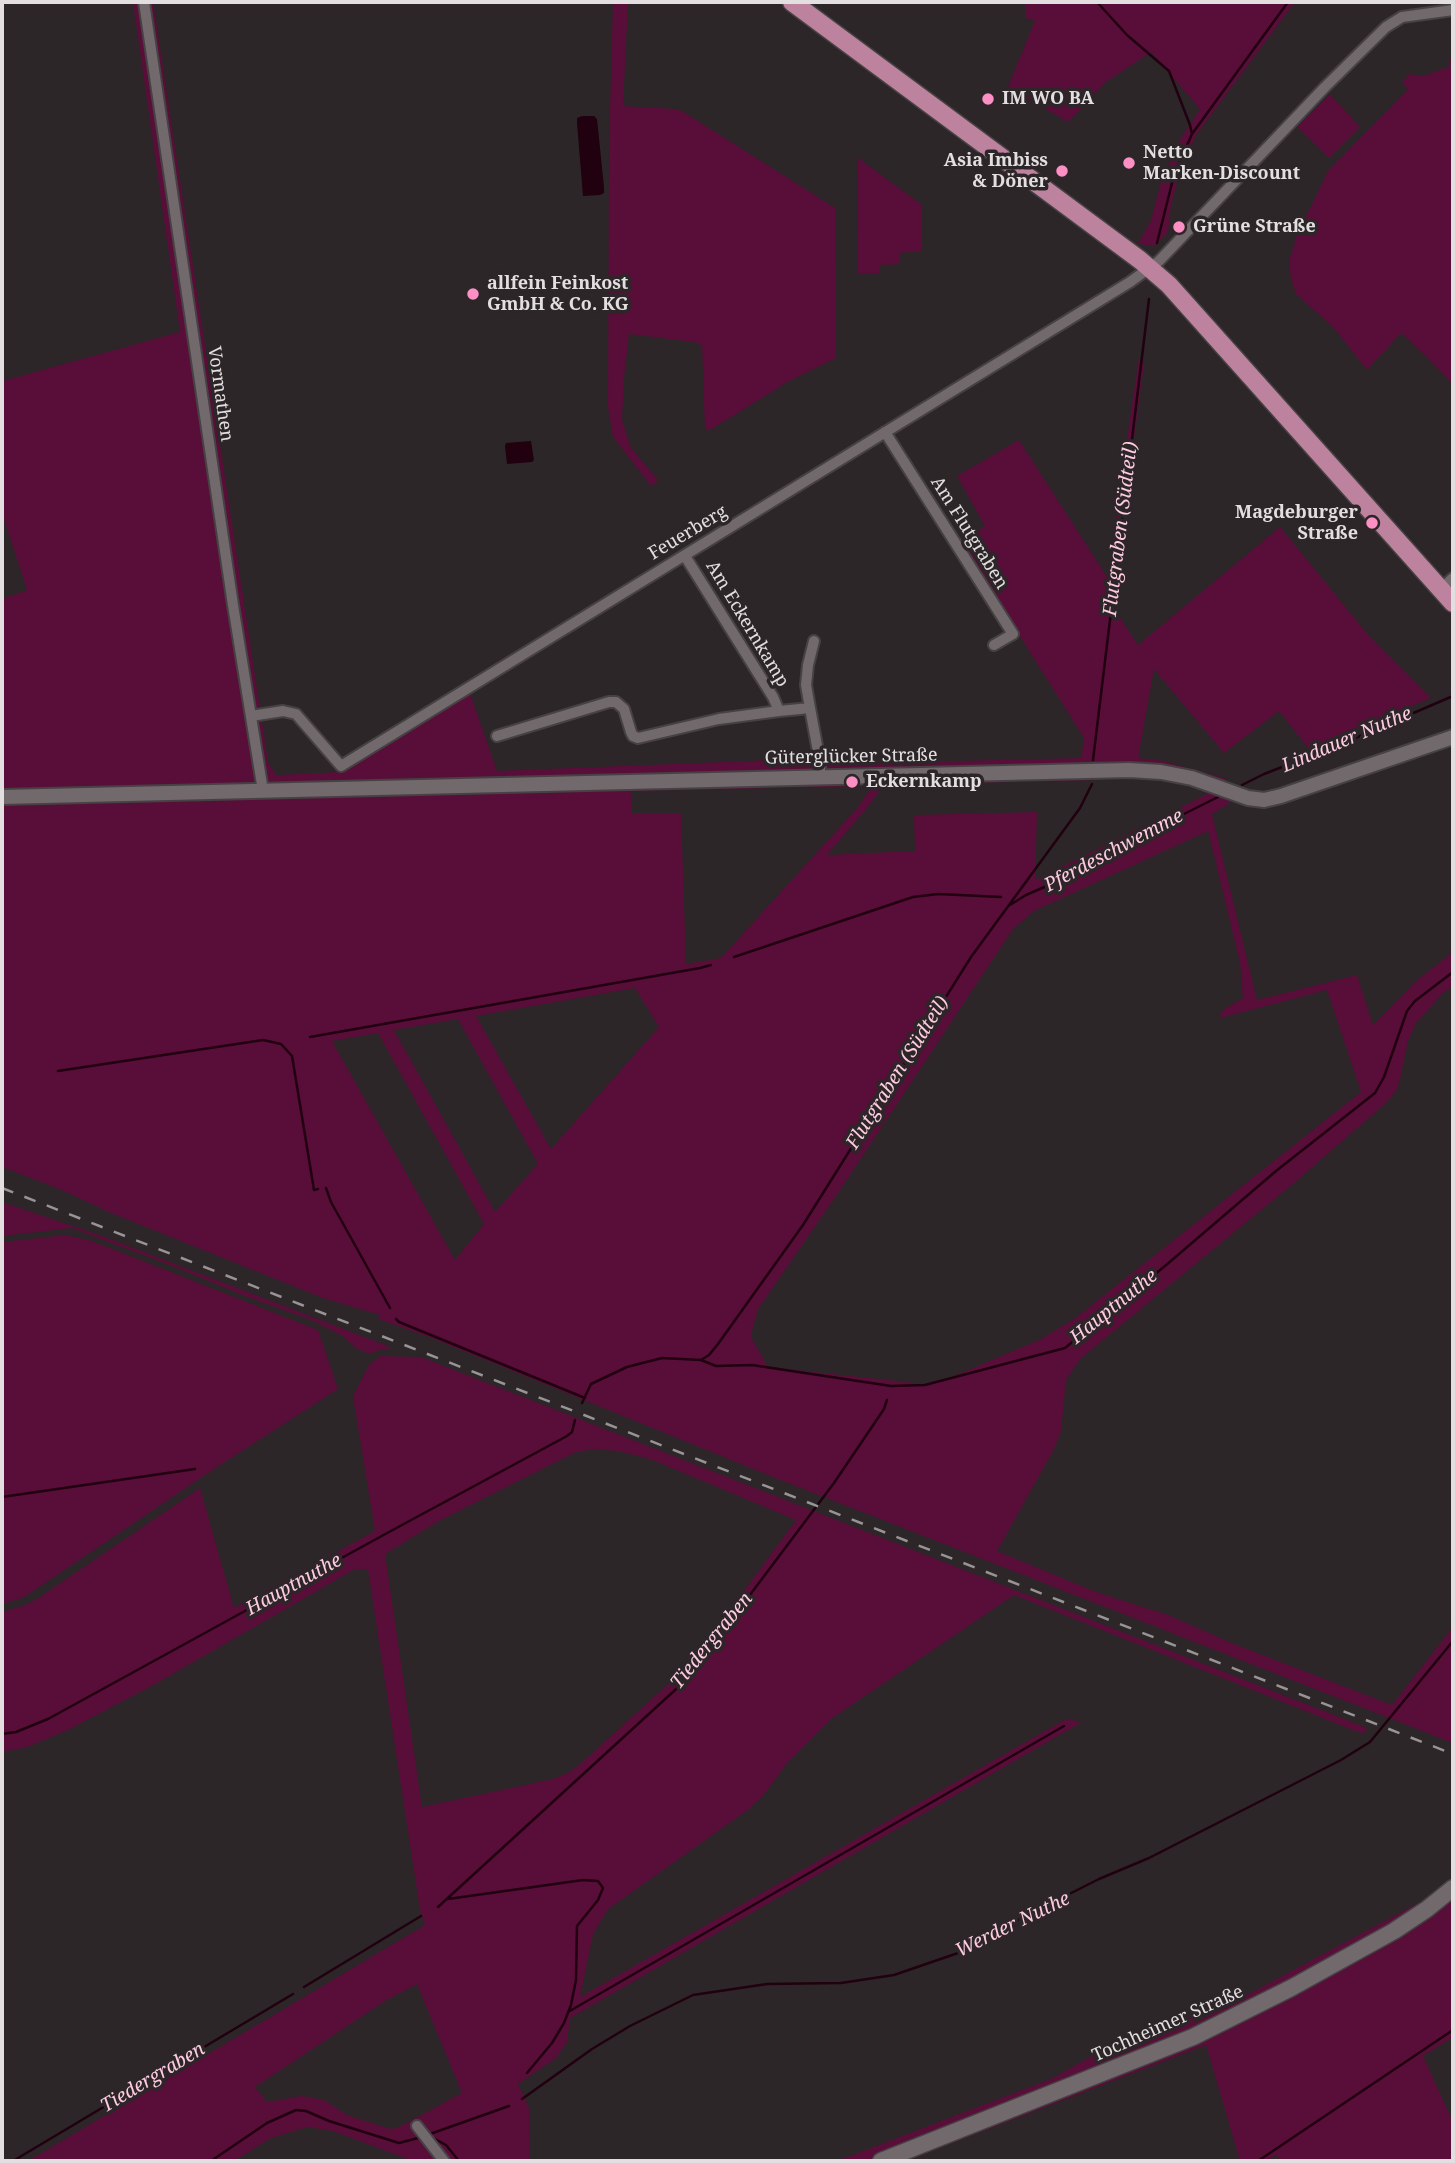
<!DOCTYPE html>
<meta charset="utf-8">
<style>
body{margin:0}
#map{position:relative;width:1455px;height:2163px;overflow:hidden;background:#2c2628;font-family:"Noto Serif",serif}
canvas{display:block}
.frame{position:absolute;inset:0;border:4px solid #e3dfe0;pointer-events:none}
</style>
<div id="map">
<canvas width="1455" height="2163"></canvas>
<div class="frame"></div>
</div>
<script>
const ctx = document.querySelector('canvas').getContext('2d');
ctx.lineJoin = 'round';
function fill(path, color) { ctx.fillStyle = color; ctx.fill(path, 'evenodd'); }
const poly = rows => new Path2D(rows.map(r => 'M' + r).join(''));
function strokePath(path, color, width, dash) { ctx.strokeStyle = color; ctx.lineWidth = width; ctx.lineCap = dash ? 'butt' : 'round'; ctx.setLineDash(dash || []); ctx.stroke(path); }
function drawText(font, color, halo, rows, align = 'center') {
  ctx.font = font + ' "Noto Serif",serif'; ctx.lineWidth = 7; ctx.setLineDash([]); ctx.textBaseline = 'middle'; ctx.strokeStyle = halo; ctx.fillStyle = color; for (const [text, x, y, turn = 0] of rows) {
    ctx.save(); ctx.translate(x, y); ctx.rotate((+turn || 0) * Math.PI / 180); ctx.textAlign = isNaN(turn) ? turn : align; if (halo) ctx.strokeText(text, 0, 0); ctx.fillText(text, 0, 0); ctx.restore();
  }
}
const green = poly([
 [133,2,153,2,268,762,276,775,341,772,470,693,497,771,874,756,876,763,1081,758,1084,738,960,541,985,526,957,476,1019,440,1107,577,1139,357,1144,365,1111,604,1138,645,1280,527,1370,637,1431,698,1309,749,1279,711,1224,753,1154,669,1138,758,1163,761,1227,779,1215,791,1230,800,1228,804,1212,814,1257,1000,1357,975,1373,1025,1416,981,1453,952,1453,986,1443,993,1416,1023,1408,1041,1399,1083,1396,1091,1385,1104,1294,1183,1080,1359,1066,1380,1061,1431,1054,1449,997,1551,1096,1592,1168,1615,1234,1644,1392,1705,1453,1627,1453,1743,778,1479,429,1337,378,1319,380,1315,323,1298,111,1213,57,1188,2,1167,2,599,27,590,2,513,2,381,180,332],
 [1142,779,1180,782,1213,791,1035,880,1037,812,914,815,915,851,827,855,867,808,884,785],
 [872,786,858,807,721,958,686,964,681,813,632,813,631,791],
 [1208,831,1240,963,1243,998,1226,1008,1221,1012,1220,1018,1327,990,1361,1092,1074,1319,1039,1340,952,1377,924,1384,768,1367,752,1339,751,1334,758,1309,834,1199,1013,929,1034,911],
 [635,988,659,1027,551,1149,476,1016],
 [458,1019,538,1164,495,1212,394,1030],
 [378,1033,484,1224,455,1260,332,1041],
 [613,2,628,2,623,106,674,109,682,111,835,208,836,358,789,381,710,430,705,430,702,345,694,342,629,334,624,378,622,420,631,448,658,480,651,486,613,437,608,407,609,147],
 [1025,2,1295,2,1196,135,1179,177,1171,205,1168,232,1156,245,1149,246,1138,243,1151,220,1161,182,1177,144,1200,109,1151,52,1106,82,1068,122,1008,87,1035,20,1025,18],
 [1453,57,1453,385,1427,357,1401,333,1367,370,1333,327,1296,294,1291,279,1289,261,1297,235,1328,171,1408,89,1402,82,1409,74,1423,76,1449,67,1449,61],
 [1330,94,1360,127,1329,158,1297,127],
 [858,158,922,205,922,251,899,253,899,264,880,265,880,273,857,274],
 [2,1202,105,1237,393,1348,379,1350,370,1354,356,1348,343,1336,311,1320,245,1296,180,1269,72,1228,2,1236],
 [66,1235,92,1241,318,1330,338,1389,217,1467,33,1591,22,1598,2,1604,2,1493,5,1492,2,1483,2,1242],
 [380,1356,421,1357,1367,1728,1363,1734,1014,1595,831,1719,787,1763,763,1796,749,1809,608,1909,593,1934,580,1997,1066,1719,1082,1722,570,2018,567,2042,556,2058,518,2084,529,2108,530,2161,413,2161,333,2131,307,2127,271,2138,234,2161,28,2161,425,1925,420,1910,368,1570,355,1569,157,1683,70,1729,27,1747,2,1752,2,1612,25,1605,37,1599,200,1488,234,1608,375,1531,353,1396,369,1365],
 [594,1449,619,1451,650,1459,796,1520,690,1664,578,1766,569,1772,553,1779,422,1807,385,1554,439,1521,576,1452],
 [417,1984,462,2093,401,2126,390,2129,347,2115,326,2101,314,2098,301,2096,267,2102,255,2087,385,2001],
 [1453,1881,1453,2037,1423,2056,1453,2122,1453,2161,1280,2161,1277,2155,1266,2161,1240,2161,1206,2045,906,2161,837,2161,1051,2079,1092,2056,1192,2015,1195,2023,1444,1889]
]);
const water = poly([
 [582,116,594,116,597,119,604,187,604,193,600,195,583,196,577,123,577,118],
 [531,441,534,460,532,462,507,464,505,446,506,443]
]);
const stream = poly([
 [1097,2,1127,35,1169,71,1190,125,1192,134],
 [1157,243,1174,175,1192,134,1288,2],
 [1093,760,1149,299],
 [1242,785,1264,774,1339,745,1453,696],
 [1010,905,1026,895,1072,875,1130,841,1218,797],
 [734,957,913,897,938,894,1001,897],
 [310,1037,700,968,711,965],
 [58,1071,263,1040,281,1044,292,1056,314,1190,318,1189],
 [326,1188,331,1202,390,1308],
 [396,1319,399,1322,585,1398],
 [701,1360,709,1355,718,1344,803,1225,971,957,1080,808,1092,784],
 [582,1403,591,1384,627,1367,662,1358,701,1360,716,1366,752,1365,891,1386,925,1385,1065,1348,1165,1266,1276,1171,1375,1093,1384,1077,1407,1011,1415,1001,1453,972],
 [2,1497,195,1469],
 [2,1734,16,1732,48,1719,389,1532,567,1436,572,1432,575,1420],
 [448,1899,583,1880,598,1881,603,1888,598,1900,577,1926,576,1980,571,2005,564,2023,552,2043,527,2073],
 [438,1907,686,1680,834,1483,884,1409,887,1400],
 [304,1987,421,1916],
 [568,2012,1064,1726],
 [522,2099,592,2049,630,2026,693,1995,767,1984,841,1983,894,1975,961,1952,998,1930,1099,1879,1149,1858,1341,1760,1370,1742,1453,1641],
 [430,2134,509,2106],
 [435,2139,446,2145,459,2161],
 [13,2161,293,1994],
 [211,2161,267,2123,296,2110,306,2111,329,2121,399,2143,422,2137],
 [1258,2161,1453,2030]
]);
const minor = poly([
 [144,2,233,605,263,791],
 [885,432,1013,634,994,645],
 [685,556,773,697,779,711,810,708,820,762,820,777],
 [1441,589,1453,578],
 [810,708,806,685,808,665,814,641],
 [251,716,283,711,296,714,341,766,1130,282,1159,261,1325,87,1386,27,1402,17,1453,10],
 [497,736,609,702,616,702,624,709,631,732,633,736,638,738,719,719,779,711],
 [417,2126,444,2161]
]);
const tertiary = poly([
 [2,797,1129,770,1161,772,1192,778,1248,798,1264,800,1281,796,1453,737]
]);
const secondary = poly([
 [881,2161,1193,2037,1291,1988,1394,1931,1427,1909,1453,1888]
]);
const primary = poly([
 [792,2,1140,260,1169,285,1453,603]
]);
const rail = poly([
 [2,1188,1453,1754]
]);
const markers = [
 [988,99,7,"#fc8fc3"],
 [1129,163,7,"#fc8fc3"],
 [1062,171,7,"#fc8fc3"],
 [1179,227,7,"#fc8fc3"],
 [473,294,7,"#fc8fc3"],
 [1372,523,7,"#fc8fc3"],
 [852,782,7,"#fc8fc3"]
];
const poiNames = [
 ["IM WO BA",1002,99],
 ["Netto",1143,153],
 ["Marken-Discount",1143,174],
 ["Asia Imbiss",1048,161,"right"],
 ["& Döner",1048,182,"right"],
 ["Grüne Straße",1193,227],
 ["allfein Feinkost",487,284],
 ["GmbH & Co. KG",487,305],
 ["Magdeburger",1358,513,"right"],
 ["Straße",1358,534,"right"],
 ["Eckernkamp",866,782]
];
const streetNames = [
 ["Vormathen",220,394,82],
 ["Feuerberg",688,533,-31],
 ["Am Flutgraben",969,533,58],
 ["Am Eckernkamp",747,624,59],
 ["Güterglücker Straße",851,757,-1],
 ["Tochheimer Straße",1168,2024,-24]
];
const waterNames = [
 ["Flutgraben (Südteil)",1121,529,-83],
 ["Lindauer Nuthe",1347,740,-23],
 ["Pferdeschwemme",1114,851,-28],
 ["Flutgraben (Südteil)",898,1073,-58],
 ["Hauptnuthe",1114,1307,-39],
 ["Hauptnuthe",294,1585,-29],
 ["Tiedergraben",712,1641,-51],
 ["Werder Nuthe",1013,1925,-26],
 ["Tiedergraben",153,2078,-31]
];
fill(green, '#590e39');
fill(water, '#210010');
strokePath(stream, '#210010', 2.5);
strokePath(minor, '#464143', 14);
strokePath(tertiary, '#464143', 18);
strokePath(secondary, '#464143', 19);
strokePath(primary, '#464143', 21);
strokePath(minor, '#71696c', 10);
strokePath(tertiary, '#71696c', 14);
strokePath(secondary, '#71696c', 16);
strokePath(primary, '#bd829d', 18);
strokePath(rail, '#989395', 2.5, [12, 12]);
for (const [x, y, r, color] of markers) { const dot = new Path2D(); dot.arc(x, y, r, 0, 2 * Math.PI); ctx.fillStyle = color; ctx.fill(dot); strokePath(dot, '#2c2628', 2.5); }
drawText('bold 18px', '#e3dfe0', '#2c2628', poiNames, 'left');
drawText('18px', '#e3dfe0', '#2c2628', streetNames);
drawText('italic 19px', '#fecbe1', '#2c2628', waterNames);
</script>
